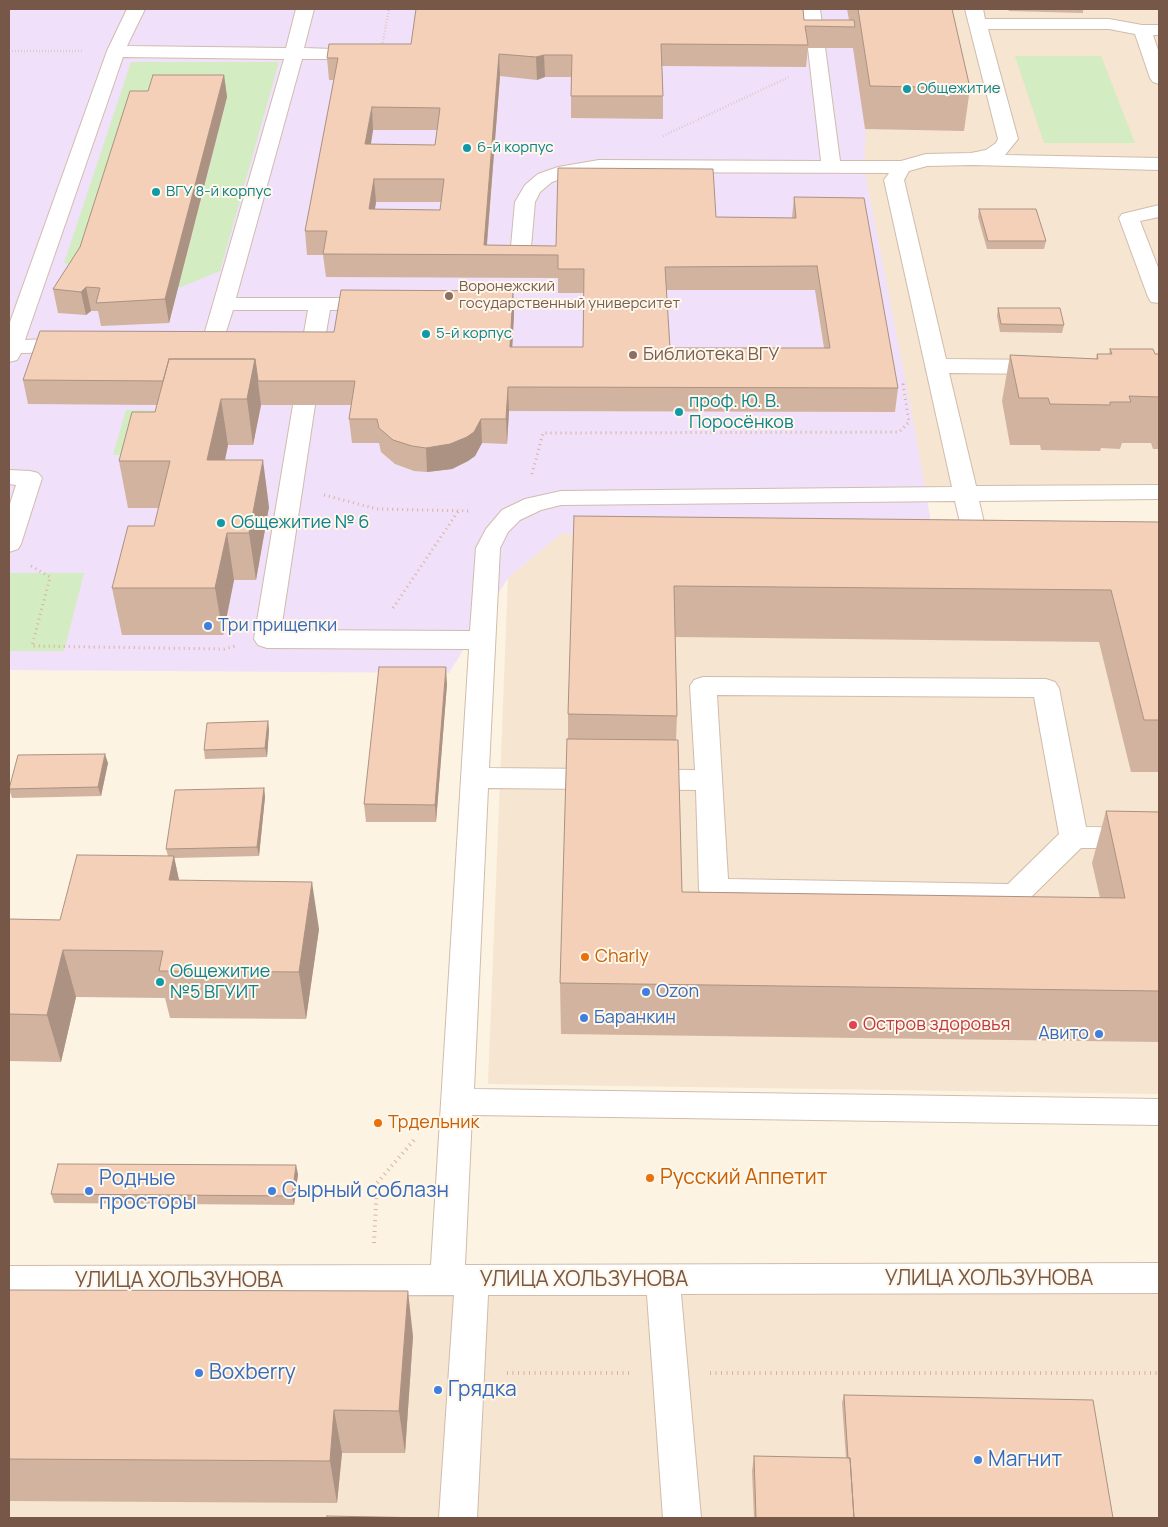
<!DOCTYPE html>
<meta charset="utf-8">
<style>
body{margin:0}
#map{position:relative;width:1168px;height:1527px;overflow:hidden;background:#fdf3e3;font-family:Manrope,sans-serif}
canvas{display:block}
.frame{position:absolute;inset:0;border:10px solid #775848;pointer-events:none}
</style>
<div id="map">
<canvas width="1168" height="1527"></canvas>
<div class="frame"></div>
</div>
<script>
const ctx = document.querySelector('canvas').getContext('2d');
ctx.lineJoin = 'round';
function fill(path, color) { ctx.fillStyle = color; ctx.fill(path, 'evenodd'); }
const poly = rows => new Path2D(rows.map(r => 'M' + r).join(''));
function strokePath(path, color, width, dash) { ctx.strokeStyle = color; ctx.lineWidth = width; ctx.lineCap = dash ? 'butt' : 'round'; ctx.setLineDash(dash || []); ctx.stroke(path); }
function drawText(font, color, halo, rows, align = 'center') {
  ctx.font = font + ' Manrope,sans-serif'; ctx.lineWidth = 4; ctx.setLineDash([]); ctx.textBaseline = 'middle'; ctx.strokeStyle = halo; ctx.fillStyle = color; for (const [text, x, y, turn = 0] of rows) {
    ctx.save(); ctx.translate(x, y); ctx.rotate((+turn || 0) * Math.PI / 180); ctx.textAlign = isNaN(turn) ? turn : align; if (halo) ctx.strokeText(text, 0, 0); ctx.fillText(text, 0, 0); ctx.restore();
  }
}
const residential = poly([
 [937,9,1159,9,1159,485,925,488,864,167,865,129,964,130],
 [1159,527,1159,1094,488,1084,508,578,561,534],
 [1159,1278,1159,1518,9,1518,9,1281]
]);
const education = poly([
 [9,9,937,9,964,131,866,129,864,167,914,424,932,528,561,534,508,578,449,673,9,670]
]);
const green = poly([
 [1015,56,1101,56,1135,143,1044,143],
 [131,62,279,62,220,271,178,288,227,98,85,270,64,263],
 [126,410,168,411,157,455,113,455],
 [9,573,84,573,64,651,9,651]
]);
const pathFar2 = poly([
 [382,46,389,9],
 [9,51,83,51],
 [663,136,789,77],
 [903,383,903,385]
]);
const pathFar1 = poly([
 [532,474,543,433,899,432,909,422,903,384],
 [324,495,377,509,470,511],
 [31,566,50,577,32,646,224,649,235,646],
 [393,608,459,510]
]);
const path = poly([
 [374,1243,377,1183,414,1140],
 [507,1373,631,1373],
 [710,1373,1159,1373]
]);
const minor = poly([
 [127,9,145,9,127,46,286,48,296,9,314,9,304,48,333,49,339,50,342,54,339,58,333,59,302,59,236,298,375,298,383,299,386,304,383,309,375,310,330,310,322,355,319,360,311,362,303,360,300,355,308,310,233,310,221,347,185,349,177,347,174,342,177,337,185,335,204,335,284,59,123,57,25,340,72,338,80,340,83,345,80,350,72,352,21,353,17,360,9,362,9,325,107,51,127,9],
 [802,9,820,9,840,161,901,161,926,154,971,153,986,150,996,143,998,139,965,9,983,9,985,19,1109,19,1142,25,1159,25,1159,35,1153,35,1159,53,1159,84,1153,82,1150,78,1135,34,1109,29,988,29,1018,139,1005,155,1159,158,1159,170,973,165,927,166,909,171,904,180,946,359,1045,360,1053,362,1056,367,1053,372,1045,374,949,373,976,486,1159,485,1159,499,979,501,991,553,988,559,979,561,970,559,967,553,955,501,561,505,541,510,520,520,508,532,500,548,489,768,695,770,690,686,694,680,703,677,1046,679,1055,682,1059,688,1086,827,1159,828,1159,848,1081,848,1025,903,1015,906,714,901,704,898,699,890,696,790,488,788,474,1089,1159,1099,1159,1125,472,1115,465,1265,1159,1263,1159,1293,681,1294,701,1518,663,1518,647,1295,488,1295,477,1518,439,1518,454,1295,9,1296,9,1266,431,1265,469,649,267,648,258,645,254,639,293,405,296,400,304,398,312,400,315,405,281,630,470,631,476,548,486,529,502,510,525,499,561,491,952,487,884,180,889,173,599,172,569,176,552,182,540,192,535,202,529,269,526,273,519,275,512,273,509,269,515,202,525,185,538,174,558,167,599,160,821,161,808,48,810,46,807,42,802,9],
 [717,695,1034,697,1059,834,1008,884,728,879,717,695],
 [1159,205,1159,217,1140,221,1159,270,1159,303,1151,302,1148,297,1119,218,1122,214,1159,205],
 [9,470,30,471,38,473,42,478,21,544,18,549,9,552,9,507,16,485,9,484,9,470]
]);
const wall = poly([
 [847,9,952,9,970,88,964,131,865,129,853,48,808,48,806,67,662,66,663,96,663,119,571,118,571,77,545,77,537,80,500,76,487,245,556,246,716,217,792,218,794,197,898,388,895,412,509,411,507,444,482,443,475,456,468,461,452,469,427,472,414,471,395,464,381,452,379,443,352,443,349,419,351,405,261,405,253,445,228,445,225,460,269,507,256,580,234,580,223,635,122,635,112,588,154,526,159,508,128,508,119,461,155,412,157,405,28,404,23,380,334,332,513,291,514,314,512,347,583,347,584,293,558,293,558,278,326,277,323,255,307,255,305,231,334,80,329,80,327,58,411,44,804,20,849,20],
 [373,130,437,130,435,145,371,144],
 [376,202,441,202,440,210,375,209],
 [666,290,815,290,824,348,670,348],
 [1008,9,1083,9,1083,13,1009,11],
 [224,75,227,97,169,323,101,326,98,311,91,311,86,315,58,313,53,289,80,247,148,91],
 [979,209,1046,241,1044,249,987,249,978,217],
 [998,308,1064,325,1062,333,1000,332,997,316],
 [1110,349,1159,354,1159,449,1153,449,1151,443,1122,443,1120,449,1101,448,1100,451,1041,450,1040,445,1010,445,1002,401,1010,355,1096,359,1097,354,1109,354],
 [574,516,1159,522,1159,772,1131,772,1099,642,675,637,677,716,676,740,682,892,1100,898,1092,863,1106,811,1159,812,1159,1042,561,1034,560,983,568,739,568,714],
 [447,684,436,822,366,822,364,804],
 [268,721,269,730,267,757,205,759,204,750],
 [108,763,101,796,12,798,9,789],
 [264,788,265,797,259,856,174,858,179,880,319,929,306,1019,170,1018,165,998,76,997,61,1062,9,1061,9,919,60,920,168,856,166,849],
 [298,1174,294,1205,54,1203,51,1194],
 [9,1290,413,1336,405,1453,342,1453,337,1503,9,1501],
 [844,1395,1113,1518,754,1518,752,1471,754,1456,846,1458,842,1403]
]);
const shadedWall = poly([
 [499,54,500,76,486,254,484,245],
 [544,55,545,77,537,80,536,57],
 [224,75,227,97,169,323,165,299],
 [372,107,373,130,367,167,365,144],
 [374,179,376,202,371,232,369,209],
 [86,287,91,311,86,315,81,292],
 [513,291,514,314,511,371,510,347],
 [255,359,261,405,253,445,247,399],
 [508,387,509,411,507,444,506,419],
 [221,399,228,445,215,507,207,460],
 [481,419,482,443,475,456,468,461,452,469,427,472,426,448],
 [263,460,269,507,256,580,249,533],
 [227,533,234,580,223,635,215,588],
 [446,667,447,684,436,822,435,805],
 [268,721,269,730,267,757,265,748],
 [105,754,108,763,101,796,98,787],
 [264,788,265,797,259,856,257,847],
 [174,856,184,904,169,880],
 [312,882,319,929,306,1019,299,972],
 [63,950,76,997,61,1062,47,1015],
 [296,1165,298,1174,294,1205,292,1196],
 [408,1291,413,1336,405,1453,399,1411],
 [334,1410,342,1453,337,1503,330,1461]
]);
const building = poly([
 [416,9,803,9,804,20,854,20,855,27,805,26,808,45,661,44,663,96,571,96,572,55,544,55,536,57,499,54,484,245,556,246,558,168,713,169,716,217,796,218,794,197,864,198,898,388,508,387,506,419,481,419,474,432,467,437,450,444,426,448,412,446,393,440,379,428,377,419,349,419,355,381,258,381,255,359,169,359,163,381,23,380,40,331,334,332,341,290,513,291,510,347,583,347,584,269,558,269,558,255,323,254,327,231,305,231,338,58,327,58,329,44,411,44,416,9],
 [372,107,440,108,435,145,365,144,372,107],
 [374,179,444,179,440,210,369,209,374,179],
 [817,266,830,348,670,348,665,267,817,266],
 [858,9,952,9,970,88,870,86,858,9],
 [153,75,224,75,165,299,96,303,100,288,86,287,81,292,53,289,80,247,130,91,148,91,153,75],
 [979,209,1036,209,1046,241,988,241,979,209],
 [998,308,1060,308,1064,325,1001,324,998,308],
 [1110,349,1153,349,1155,354,1159,354,1159,397,1129,396,1131,402,1110,402,1110,405,1050,404,1048,398,1019,398,1010,355,1098,359,1097,354,1112,354,1110,349],
 [169,359,255,359,247,399,221,399,207,460,263,460,249,533,227,533,215,588,112,588,128,526,154,526,170,461,119,461,132,412,155,412,169,359],
 [574,516,1159,522,1159,720,1144,720,1111,590,674,586,677,716,568,714,574,516],
 [379,667,446,667,435,805,364,804,379,667],
 [268,721,265,748,204,750,207,723,268,721],
 [567,739,678,740,682,892,1125,898,1106,811,1159,812,1159,991,560,983,567,739],
 [105,754,98,787,9,789,18,755,105,754],
 [264,788,257,847,166,849,175,790,264,788],
 [77,855,174,856,169,880,312,882,299,972,159,971,163,951,63,950,47,1015,9,1014,9,919,60,920,77,855],
 [58,1164,296,1165,292,1196,51,1194,58,1164],
 [9,1290,408,1291,399,1411,334,1410,330,1461,9,1459,9,1290],
 [844,1395,1093,1400,1113,1518,854,1518,850,1458,848,1458,844,1395],
 [754,1456,850,1458,854,1518,756,1518,754,1456],
 [327,1516,429,1518,327,1518,327,1516]
]);
const markers = [
 [907,89,5,"#0f9aa8"],
 [467,148,5,"#0f9aa8"],
 [156,192,5,"#0f9aa8"],
 [449,296,5,"#8d6e63"],
 [426,334,5,"#0f9aa8"],
 [633,355,5,"#8d6e63"],
 [679,412,5,"#0f9aa8"],
 [221,523,5,"#0f9aa8"],
 [208,626,5,"#3f7fe0"],
 [585,957,5,"#e8710a"],
 [160,982,5,"#0f9aa8"],
 [646,992,5,"#3f7fe0"],
 [584,1018,5,"#3f7fe0"],
 [853,1025,5,"#e0444e"],
 [1099,1034,5,"#3f7fe0"],
 [378,1123,5,"#e8710a"],
 [650,1178,5,"#e8710a"],
 [89,1191,5,"#3f7fe0"],
 [272,1191,5,"#3f7fe0"],
 [199,1373,5,"#3f7fe0"],
 [438,1390,5,"#3f7fe0"],
 [978,1460,5,"#3f7fe0"]
];
const farCulturenames = [
 ["Общежитие",917,89],
 ["6-й корпус",477,148],
 ["ВГУ 8-й корпус",166,192],
 ["5-й корпус",436,334]
];
const farEducationnames = [
 ["Воронежский",459,287],
 ["государственный университет",459,304]
];
const educationNames = [
 ["Библиотека ВГУ",643,355]
];
const cultureNames = [
 ["проф. Ю. В.",689,402],
 ["Поросёнков",689,423],
 ["Общежитие № 6",231,523],
 ["Общежитие",170,972],
 ["№5 ВГУИТ",170,993]
];
const shopNames = [
 ["Три прищепки",218,626],
 ["Ozon",656,992],
 ["Баранкин",594,1018],
 ["Авито",1089,1034,"right"]
];
const foodNames = [
 ["Charly",595,957],
 ["Трдельник",388,1123]
];
const healthNames = [
 ["Остров здоровья",863,1025]
];
const nearFoodnames = [
 ["Русский Аппетит",660,1178]
];
const nearShopnames = [
 ["Родные",99,1179],
 ["просторы",99,1203],
 ["Сырный соблазн",282,1191],
 ["Boxberry",209,1373],
 ["Грядка",448,1390],
 ["Магнит",988,1460]
];
const nearStreetnames = [
 ["УЛИЦА ХОЛЬЗУНОВА",989,1279],
 ["УЛИЦА ХОЛЬЗУНОВА",584,1280],
 ["УЛИЦА ХОЛЬЗУНОВА",179,1281]
];
fill(residential, '#f5e5d1');
fill(education, '#f0e0fa');
fill(green, '#d3ecc1');
strokePath(minor, '#d1bcac', 2);
strokePath(pathFar2, '#d9b39c', 2.5, [0.5, 2.5]);
strokePath(pathFar1, '#d9b39c', 3, [1, 4]);
strokePath(path, '#d9b39c', 4, [1, 4.5]);
fill(minor, '#fff');
fill(wall, '#d2b39f');
fill(shadedWall, '#ab9282');
fill(building, '#f4d0b9');
strokePath(building, '#ab9282', 1);
for (const [x, y, r, color] of markers) { const dot = new Path2D(); dot.arc(x, y, r, 0, 2 * Math.PI); ctx.fillStyle = color; ctx.fill(dot); strokePath(dot, '#fff7ea', 2); }
drawText('15px', '#0d838f', '#fff7ea', farCulturenames, 'left');
drawText('15px', '#785e54', '#fff7ea', farEducationnames, 'left');
drawText('18px', '#785e54', '#fff7ea', educationNames, 'left');
drawText('18px', '#0d838f', '#fff7ea', cultureNames, 'left');
drawText('18px', '#366cbe', '#fff7ea', shopNames, 'left');
drawText('18px', '#c56008', '#fff7ea', foodNames, 'left');
drawText('18px', '#be3a42', '#fff7ea', healthNames, 'left');
drawText('21px', '#c56008', '#fff7ea', nearFoodnames, 'left');
drawText('21px', '#366cbe', '#fff7ea', nearShopnames, 'left');
drawText('21px', '#775848', '#fff7ea', nearStreetnames);
</script>
